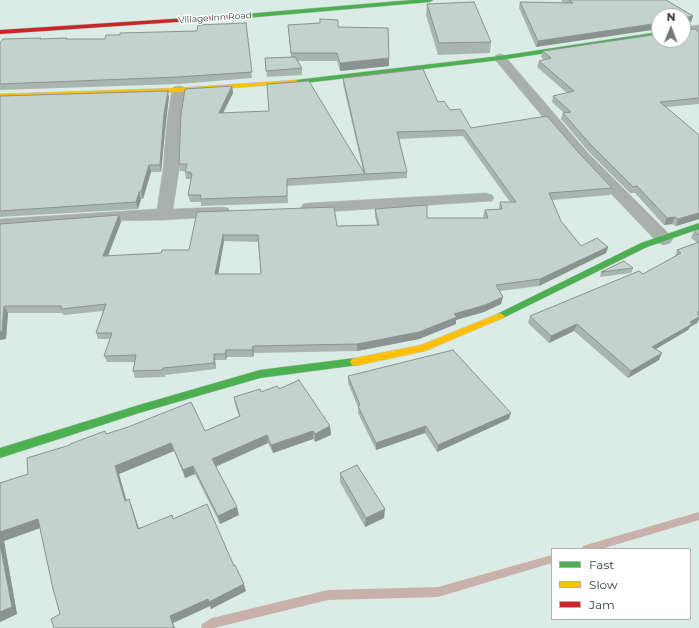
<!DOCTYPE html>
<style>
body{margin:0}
#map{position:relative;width:699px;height:628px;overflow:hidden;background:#daece5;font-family:Montserrat,sans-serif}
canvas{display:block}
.legend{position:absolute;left:551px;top:548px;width:140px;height:72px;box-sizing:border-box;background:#fff;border:1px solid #adb3b1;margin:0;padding:5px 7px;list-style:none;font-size:12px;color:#33403c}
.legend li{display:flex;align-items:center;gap:8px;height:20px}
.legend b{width:20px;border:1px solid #adb3b1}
.north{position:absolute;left:651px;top:8px;width:40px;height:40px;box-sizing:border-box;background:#fff;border:1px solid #adb3b1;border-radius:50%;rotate:1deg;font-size:11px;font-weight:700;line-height:16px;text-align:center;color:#33403c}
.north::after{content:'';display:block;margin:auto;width:14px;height:18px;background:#6d7c77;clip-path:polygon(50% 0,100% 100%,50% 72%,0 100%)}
</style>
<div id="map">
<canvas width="699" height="628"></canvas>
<ul class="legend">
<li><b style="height:5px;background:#4caf50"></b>Fast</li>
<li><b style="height:5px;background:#ffc107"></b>Slow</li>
<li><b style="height:5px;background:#c62828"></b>Jam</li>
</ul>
<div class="north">N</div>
</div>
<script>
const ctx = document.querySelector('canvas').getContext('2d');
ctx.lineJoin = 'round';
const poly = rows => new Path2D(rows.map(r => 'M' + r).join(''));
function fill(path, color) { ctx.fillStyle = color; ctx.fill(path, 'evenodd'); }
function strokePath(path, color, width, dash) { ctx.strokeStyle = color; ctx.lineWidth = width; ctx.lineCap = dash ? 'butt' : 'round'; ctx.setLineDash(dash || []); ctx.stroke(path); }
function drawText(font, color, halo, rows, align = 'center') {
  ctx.font = font + ' Montserrat,sans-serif'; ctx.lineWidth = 3; ctx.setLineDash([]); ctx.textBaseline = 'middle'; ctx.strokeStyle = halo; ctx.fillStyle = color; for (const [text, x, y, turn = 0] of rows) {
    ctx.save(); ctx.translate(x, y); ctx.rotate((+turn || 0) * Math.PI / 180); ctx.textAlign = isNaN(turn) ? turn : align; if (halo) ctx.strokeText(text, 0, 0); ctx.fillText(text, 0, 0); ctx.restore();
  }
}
const stream = poly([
 [699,512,699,520,601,549,581,549,583,546,586,545,699,512],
 [552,555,552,563,438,597,328,600,214,628,201,628,202,624,212,618,328,590,438,587,552,555]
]);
const street = poly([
 [699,25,699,33,683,35,683,27,699,25],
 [500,54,504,55,588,153,670,235,673,239,670,243,664,245,658,243,578,159,496,61,494,58,496,55,500,54],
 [179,86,184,87,186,90,181,121,179,170,173,209,222,207,228,208,230,212,228,216,164,220,112,221,0,229,0,219,157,209,163,170,167,121,172,90,174,87,179,86],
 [486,193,492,195,494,198,492,201,309,213,303,212,301,208,303,204,309,203,486,193]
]);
const fast = poly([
 [412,0,433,0,430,2,234,19,231,17,234,15,412,0],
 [659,32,659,36,500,60,296,84,293,82,296,80,500,56,659,32],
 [699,223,699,229,647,247,503,318,497,318,495,316,497,314,641,243,699,223],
 [355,358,358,359,360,362,358,365,260,378,139,413,0,458,0,448,139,405,260,370,355,358]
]);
const slow = poly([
 [296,80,299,82,298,83,179,92,0,98,0,94,179,88,296,80],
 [500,313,505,316,503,318,425,351,355,366,352,365,350,362,352,359,355,358,421,345,500,313]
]);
const jam = poly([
 [234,15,236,16,236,18,0,34,0,30,234,15]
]);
const wall = poly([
 [561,0,666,0,693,16,691,22,684,23,684,30,699,32,699,104,666,107,699,219,676,226,672,224,664,225,635,193,630,193,589,152,561,119,563,113,564,113,552,102,553,96,567,93,537,67,539,61,544,60,541,57,543,51,659,40,683,16,536,47,519,8,520,2,564,3],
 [427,4,491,42,490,53,438,55,426,15],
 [246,23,252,78,179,84,0,90,0,43,41,38,41,39,67,38,67,39,105,39,120,35,197,31],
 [288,25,338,27,389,66,340,71,337,61,298,61,302,68,302,75,267,77,265,58,291,57],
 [343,78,438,102,450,110,471,128,579,153,612,188,610,195,552,200,561,221,581,246,608,247,606,253,539,286,500,291,501,304,484,312,456,320,456,324,419,339,357,351,254,353,253,357,227,357,226,360,215,360,216,369,165,375,165,377,135,378,133,371,135,362,107,362,104,356,110,339,98,339,96,333,103,311,64,315,62,313,8,313,6,339,0,224,121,222,108,256,161,253,189,250,197,212,337,226,377,225,375,216,375,209,427,218,484,218,483,216,485,210,499,209,500,202,510,202,463,136,399,139,407,172,407,178,365,181,365,180,365,181,287,186,288,203,201,206,201,202,190,202,188,195,191,179,186,179,185,171,180,171,179,164,232,86,233,93,223,112,363,170,343,84],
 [224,241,258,242,261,274,218,274],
 [0,96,169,97,166,121,161,172,151,172,143,199,141,199,138,209,0,217],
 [699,229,699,319,697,323,690,327,688,330,656,349,659,360,628,378,574,331,549,343,528,323,530,316,643,274,675,257,677,250,698,243,691,238,694,231],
 [633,268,631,273,600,277,601,272],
 [348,376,509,419,437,452,425,433,376,450,358,413,358,407,348,383],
 [279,389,330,426,331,435,315,442,313,439,273,453,268,443,216,467,239,515,220,524,195,474,185,478,174,451,119,474,126,500,129,499,132,507,139,528,173,519,234,566,246,591,211,609,210,606,173,623,60,614,40,528,4,541,17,614,0,622,0,483,28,474,106,434,205,431,239,416,235,405,234,397],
 [340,473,385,509,384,518,365,527,340,482]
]);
const shadedWall = poly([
 [693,16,691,22,683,23,683,18],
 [659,23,659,29,536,47,538,41],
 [389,58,389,66,340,71,340,63],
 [232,86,233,93,220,119,219,113],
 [168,91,169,97,166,121,161,172,160,165,164,114],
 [149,165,151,172,143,199,141,192],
 [139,192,141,199,138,209,136,202],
 [699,213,699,219,676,226,678,219],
 [119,215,121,222,105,263,103,256],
 [675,217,672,224,664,225,667,218],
 [223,235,224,241,217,281,215,274],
 [608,247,606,253,539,286,540,279],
 [503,297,501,304,484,312,456,320,456,324,419,339,357,351,357,344,454,314],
 [4,306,8,313,6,339,0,340,0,332],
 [699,317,699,319,697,323,690,327,688,330,649,353,652,347],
 [577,324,574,331,549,343,551,336],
 [253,346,254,353,253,357,252,350],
 [226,350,227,357,226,360,225,354],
 [662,353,659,360,628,378,631,371],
 [214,354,215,360,216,369,214,363],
 [511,413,509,419,437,452,438,445],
 [330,426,331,435,315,442,315,434],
 [426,426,425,433,376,450,376,443],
 [313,431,313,439,273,453,271,445],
 [267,435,268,443,214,467,212,459],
 [171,443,174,451,119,474,129,509,125,501,115,466],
 [193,466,195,474,185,478,183,470],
 [129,499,132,507,141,536,138,529],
 [237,507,239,515,220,524,218,516],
 [385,509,384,518,365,527,366,518],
 [38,519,43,527,4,541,17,614,0,622,0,532],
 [244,584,246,591,211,609,209,602],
 [208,599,210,606,173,623,175,628,174,628,170,616]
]);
const building = poly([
 [569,0,666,0,693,16,683,18,683,16,659,16,659,23,538,41,520,2,573,3,569,0],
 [474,2,491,42,439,43,427,4,474,2],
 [320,19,338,20,338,27,388,28,389,58,340,63,337,53,291,53,288,25,320,23,320,19],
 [683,22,684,30,695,29,699,32,699,98,660,102,699,135,699,213,678,219,675,217,667,218,637,186,633,187,591,145,563,113,571,112,553,96,574,91,539,61,551,58,543,51,659,34,659,40,683,40,683,22],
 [246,23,252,72,178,77,0,84,0,43,3,39,41,38,40,39,67,38,66,39,105,39,106,35,120,35,120,33,197,31,198,25,246,23],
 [295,57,302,68,266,71,265,58,295,57],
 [423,69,438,102,444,101,450,110,460,109,471,128,547,116,579,153,612,188,549,193,561,221,581,246,597,238,608,247,540,279,496,285,503,297,485,305,454,314,457,317,419,332,357,344,253,346,252,350,226,350,225,354,214,354,214,363,163,368,163,370,133,371,136,355,104,356,112,333,96,333,106,304,61,309,61,306,4,306,2,332,0,332,0,224,119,215,103,256,161,253,162,250,189,250,197,212,334,207,337,226,379,225,375,209,427,205,427,218,488,218,485,210,502,209,500,202,516,202,464,130,397,132,407,172,365,174,343,78,423,69],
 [223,235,258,235,261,274,215,274,223,235],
 [309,81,365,174,287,179,287,196,200,199,201,195,188,195,192,174,190,174,191,172,185,172,187,164,179,164,181,114,185,89,232,86,219,113,269,111,267,84,309,81],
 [168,91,164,114,160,165,149,165,141,192,139,192,136,202,0,211,0,96,168,91],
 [699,229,699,235,694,231,699,229],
 [699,242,699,311,697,313,699,315,699,317,690,322,692,324,652,347,662,353,631,371,577,324,551,336,530,316,639,271,643,274,681,253,677,250,699,242],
 [624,261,633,268,601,272,624,261],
 [453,350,511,413,438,445,426,426,376,443,358,406,360,405,348,376,453,350],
 [299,380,330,426,315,434,313,431,271,445,267,435,212,459,237,507,218,516,193,466,183,470,171,443,115,466,125,501,129,499,138,529,172,515,173,519,207,504,234,566,235,565,244,584,209,602,208,599,170,616,174,628,54,628,51,619,60,614,53,589,38,519,0,532,0,483,28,474,27,458,70,445,70,444,105,431,106,434,128,427,191,402,205,431,240,416,234,397,260,389,261,392,277,386,279,389,299,380],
 [357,465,385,509,366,518,340,473,357,465],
 [0,544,12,607,0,612,0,544]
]);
const farStreetnames = [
 ["Village Inn Road",215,18,-4]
];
fill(stream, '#c8b1aa');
strokePath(street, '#bac8c2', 1);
strokePath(fast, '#bac8c2', 1);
strokePath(slow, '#bac8c2', 1);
strokePath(jam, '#bac8c2', 1);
fill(street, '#a8b0ae');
fill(fast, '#4caf50');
fill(slow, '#ffc107');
fill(jam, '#c62828');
fill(wall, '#a9b5b0');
fill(shadedWall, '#899390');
fill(building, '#c4d2cd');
strokePath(building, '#899390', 1);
drawText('9px', '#33403c', '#fff', farStreetnames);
</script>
